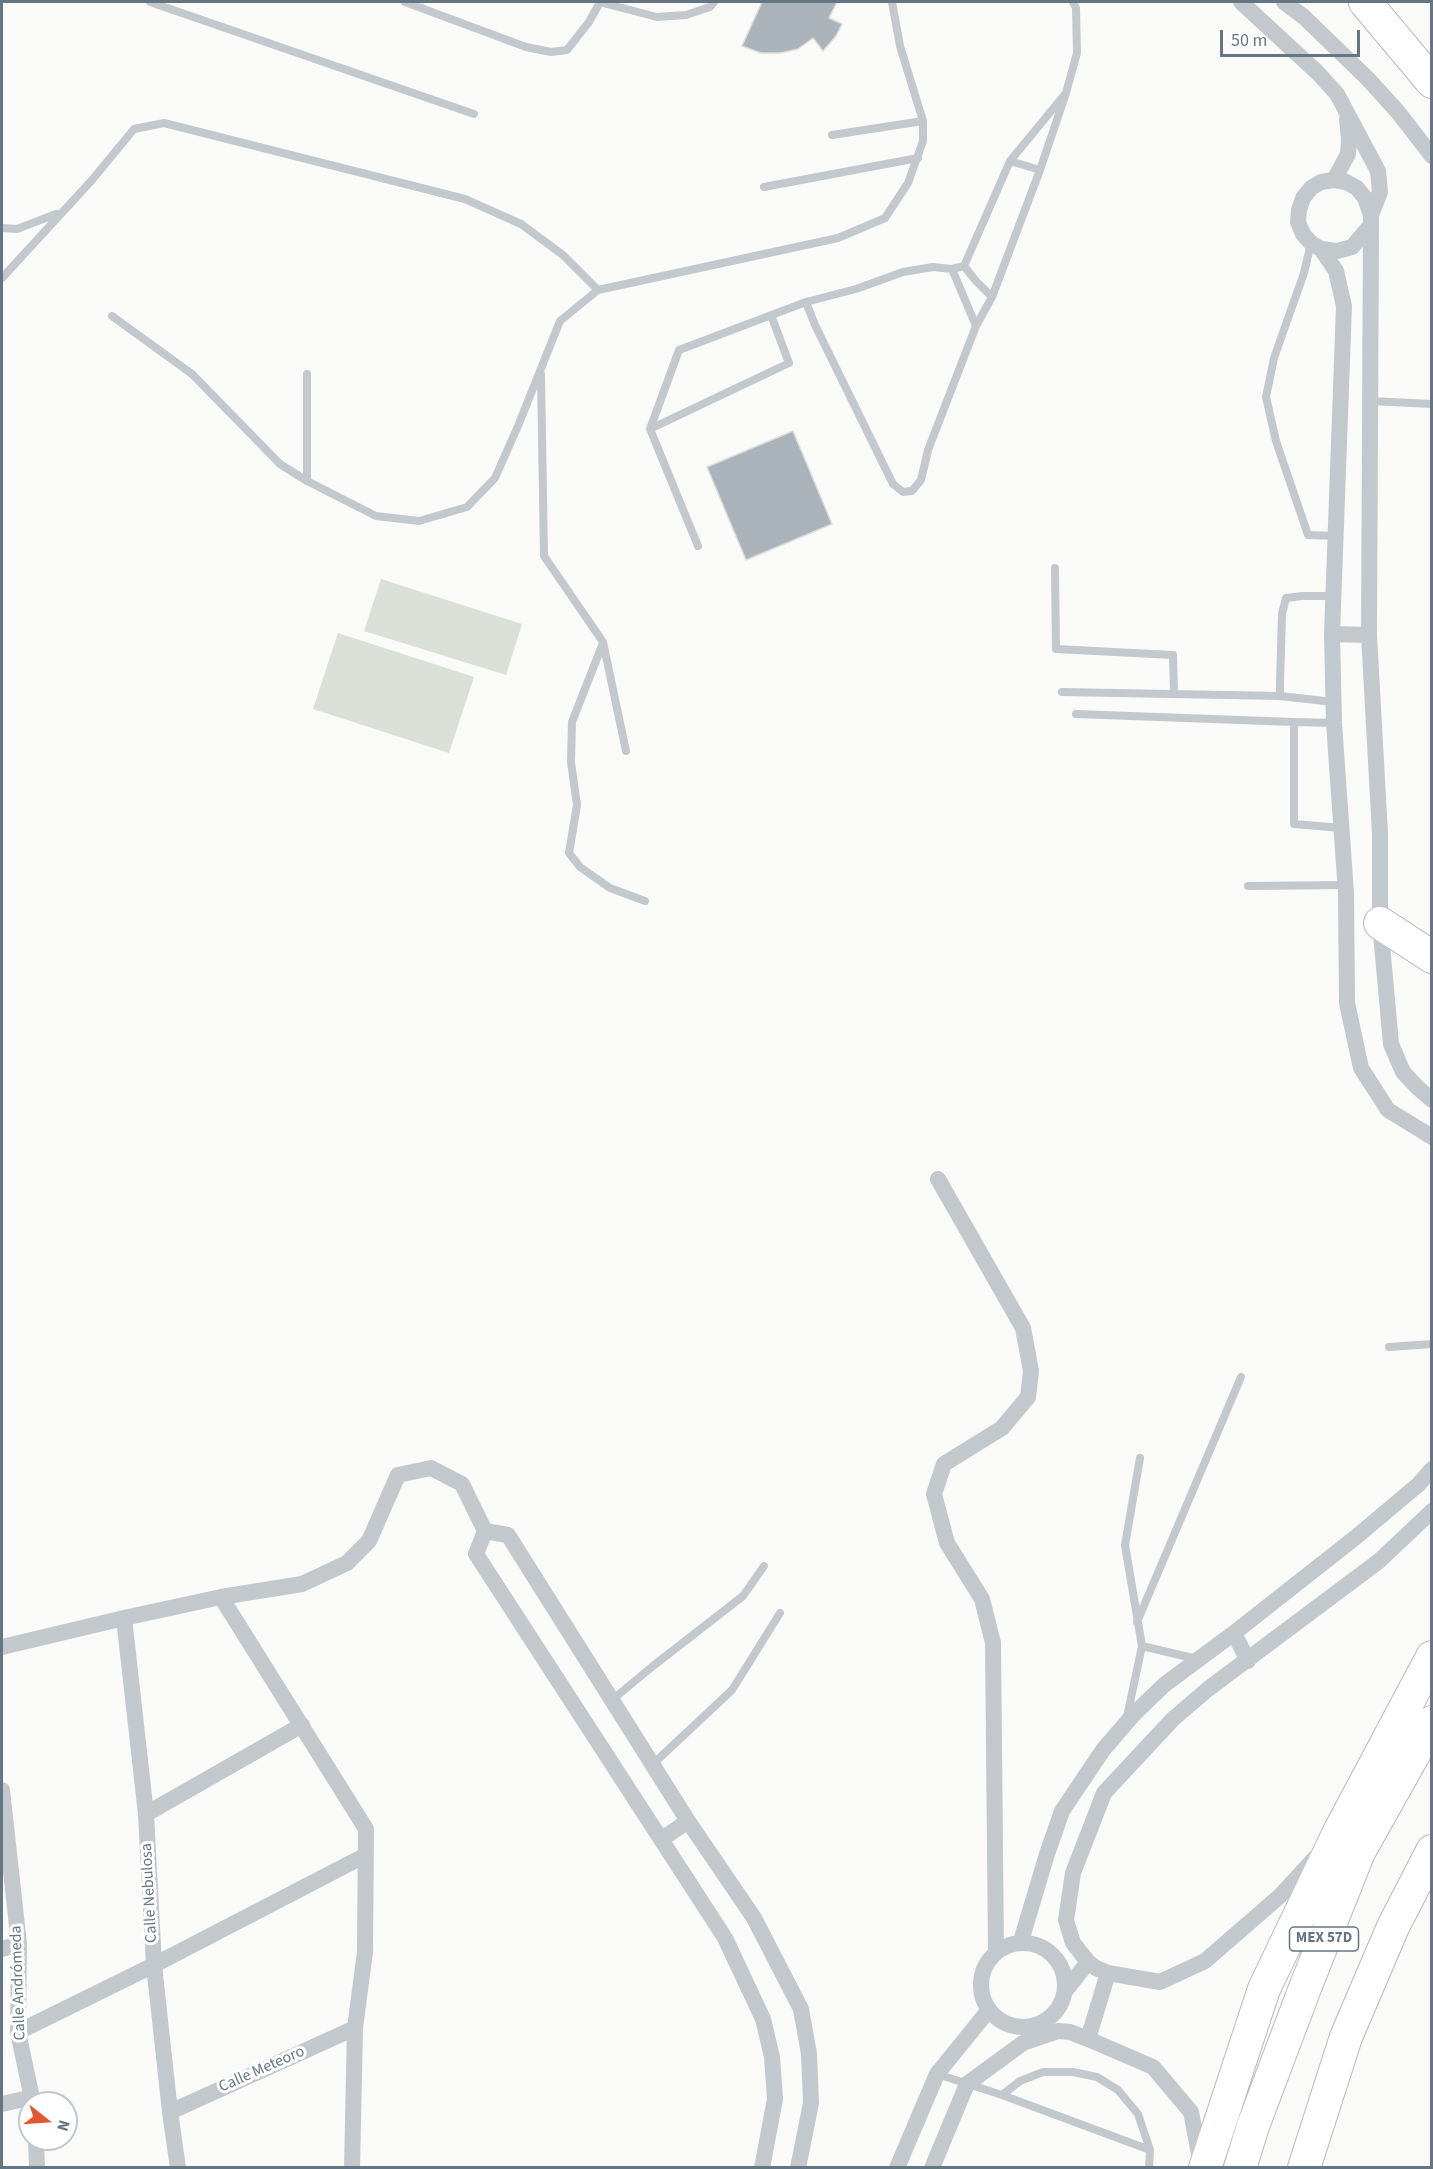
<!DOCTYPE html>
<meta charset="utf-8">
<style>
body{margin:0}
#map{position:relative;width:1433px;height:2169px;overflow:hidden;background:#fafaf8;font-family:"Source Sans 3",sans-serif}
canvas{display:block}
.frame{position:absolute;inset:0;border:3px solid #657683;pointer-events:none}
.north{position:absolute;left:18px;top:2091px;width:60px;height:60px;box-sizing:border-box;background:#fff;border:2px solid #c1c8cd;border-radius:50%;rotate:107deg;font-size:16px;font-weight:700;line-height:24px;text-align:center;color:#657683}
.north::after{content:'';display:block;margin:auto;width:21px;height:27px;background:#e4572e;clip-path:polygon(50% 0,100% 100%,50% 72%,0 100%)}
.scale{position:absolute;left:1220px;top:30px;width:140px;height:27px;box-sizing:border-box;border:3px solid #657683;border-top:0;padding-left:8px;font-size:18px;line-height:21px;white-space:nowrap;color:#657683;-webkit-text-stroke:4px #fff;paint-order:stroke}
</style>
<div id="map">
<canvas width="1433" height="2169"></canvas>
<div class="frame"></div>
<div class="north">N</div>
<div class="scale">50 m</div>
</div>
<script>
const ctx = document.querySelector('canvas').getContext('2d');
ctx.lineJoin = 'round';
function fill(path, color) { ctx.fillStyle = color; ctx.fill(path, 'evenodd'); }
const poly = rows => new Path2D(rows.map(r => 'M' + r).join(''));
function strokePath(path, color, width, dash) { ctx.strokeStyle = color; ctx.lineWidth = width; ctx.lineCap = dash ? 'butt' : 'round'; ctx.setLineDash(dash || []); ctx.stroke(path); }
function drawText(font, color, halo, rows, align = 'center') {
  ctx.font = font + ' "Source Sans 3",sans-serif'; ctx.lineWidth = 6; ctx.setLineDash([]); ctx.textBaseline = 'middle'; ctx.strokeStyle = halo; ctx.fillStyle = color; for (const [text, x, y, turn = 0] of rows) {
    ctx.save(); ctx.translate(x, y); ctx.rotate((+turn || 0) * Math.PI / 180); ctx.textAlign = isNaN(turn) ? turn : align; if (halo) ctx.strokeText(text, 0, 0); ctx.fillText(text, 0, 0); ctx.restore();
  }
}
const green = poly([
 [381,579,522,624,506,675,364,631],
 [338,633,474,677,449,753,313,709]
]);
const building = poly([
 [762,2,837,2,829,18,842,24,836,36,823,51,813,38,798,49,780,53,761,53,742,46,762,2],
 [793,431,832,524,746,560,707,467,793,431]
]);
const lane = poly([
 [150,2,474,114],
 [405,2,526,47,551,52,567,50,589,22,600,2],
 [599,2,657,17,686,15,710,7,714,2],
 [1066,93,1010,161,964,266,952,269,933,267,903,272,856,289,806,302,815,325,893,484,903,492,912,491,921,480,928,450,976,326,992,297,1040,170,1066,93,1077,53,1076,8,1073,2],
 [832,135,923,121],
 [1010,161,1040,170],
 [764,187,918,158],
 [2,228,17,229,56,214],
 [1311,243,1304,273,1274,358,1266,397,1276,441,1308,535,1336,536],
 [964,266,976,281,992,297],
 [952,269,976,326],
 [2,278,92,180,134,129,164,123,465,199,521,224,563,255,598,290,838,238,885,218,908,183,923,141,923,121,900,46,892,2],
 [112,316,192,374,280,464,307,481,376,516,419,521,467,507,495,478,518,426,560,321,598,290],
 [541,374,544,556,603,642,626,751],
 [1370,401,1432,404],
 [650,429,789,363,771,315],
 [307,481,307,374],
 [698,546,650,429,679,350,806,302],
 [1055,568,1056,649,1173,655,1174,694],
 [1334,596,1302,596,1286,598,1282,614,1280,683,1280,696,1334,702],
 [603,643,572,722,571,762,577,805,569,853,580,867,610,888,645,901],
 [1062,692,1280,696],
 [1076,714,1294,722],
 [1334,723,1294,722,1294,824,1342,828],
 [1248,886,1346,885],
 [1389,1347,1432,1344],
 [1137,1622,1241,1377],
 [1142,1646,1197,1659],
 [612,1700,653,1666,743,1596,764,1566],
 [1127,1717,1142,1646,1125,1545,1140,1458],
 [653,1764,732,1690,780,1613],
 [937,2074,1002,2095,1020,2081,1043,2072,1073,2072,1097,2077,1118,2090,1138,2114,1150,2150,1149,2168],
 [1002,2095,1150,2150]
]);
const street = poly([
 [1241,2,1318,73,1337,94,1378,171,1380,192,1371,215,1371,225,1369,635,1380,834,1380,923,1391,1044,1403,1072,1417,1087,1432,1100],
 [1284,2,1304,17,1368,79,1398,112,1432,156],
 [1334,180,1348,154,1349,140,1347,119],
 [1371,225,1352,247,1337,251,1321,249,1311,243,1303,234,1298,222,1299,210,1303,198,1311,188,1321,182,1334,180,1346,182,1357,188,1365,198,1371,215],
 [1321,249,1336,271,1344,306,1332,634,1334,723,1346,893,1347,1003,1361,1068,1388,1110,1432,1137],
 [1332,634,1369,635],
 [938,1179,1023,1328,1031,1371,1028,1397,1002,1428,944,1464,934,1494,947,1543,982,1599,993,1643,996,1950],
 [485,1531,508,1535,688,1821,754,1918,801,2009,809,2054,811,2103,798,2168],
 [221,1597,366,1829,365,1952,355,2028,352,2168],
 [124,1618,146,1814,154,1965,170,2112,178,2168],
 [1234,1633,1248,1661],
 [2,1647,124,1618,221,1597,302,1584,347,1563,369,1541,398,1475,431,1468,462,1484,485,1531,476,1554,725,1938,763,2019,772,2057,775,2099,762,2168],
 [2,1790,19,1944,18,2032,33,2103],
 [146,1814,302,1725],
 [662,1839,688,1821],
 [1316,1857,1281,1895,1205,1961,1160,1982,1108,1973,1096,1968,1088,1962,1073,1943,1066,1920,1073,1873,1104,1793,1173,1719,1208,1689,1379,1561,1432,1511],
 [1021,1941,1047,1854,1062,1811,1103,1750,1133,1715,1164,1685,1234,1633,1356,1537,1419,1484,1432,1469],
 '981 1985a42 42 0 1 1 84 0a42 42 0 1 1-84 0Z',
 [2,1949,19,1944],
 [1066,1990,1088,1962],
 [18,2032,154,1965,364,1856],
 [1088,2039,1108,1973],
 [2,2104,33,2097],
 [170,2112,355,2028],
 [36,2139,37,2168],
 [897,2168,937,2074,988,2011],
 [932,2168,967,2084,1023,2043,1058,2031,1070,2032,1088,2039,1153,2067,1191,2112,1201,2164]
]);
const highway = poly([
 [1365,2,1432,82],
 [1380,923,1432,957],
 [1205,2168,1264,1989,1339,1832,1432,1657],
 [1240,2168,1253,2126,1305,1988,1359,1852,1432,1722],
 [1304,2168,1346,2037,1393,1927,1432,1851]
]);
const shields = [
 [1324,1939,69]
];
const shieldNames = [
 ["MEX 57D",1324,1939]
];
const streetNames = [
 ["Calle Nebulosa",150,1893,-93],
 ["Calle Andrómeda",19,1983,-92],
 ["Calle Meteoro",262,2070,-24]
];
fill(green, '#dadfd7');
fill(building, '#aab3b9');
strokePath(building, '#dcdcda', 1.5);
strokePath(highway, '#b4b9bd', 34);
strokePath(lane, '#c3c8cc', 8);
strokePath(street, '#c3c8cc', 16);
strokePath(highway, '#fff', 32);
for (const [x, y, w] of shields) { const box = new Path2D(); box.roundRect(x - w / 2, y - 12, w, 24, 4.5); ctx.fillStyle = '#fff'; ctx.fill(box); strokePath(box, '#657683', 1.5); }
drawText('bold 15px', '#657683', null, shieldNames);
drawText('16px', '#657683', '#fff', streetNames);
</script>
